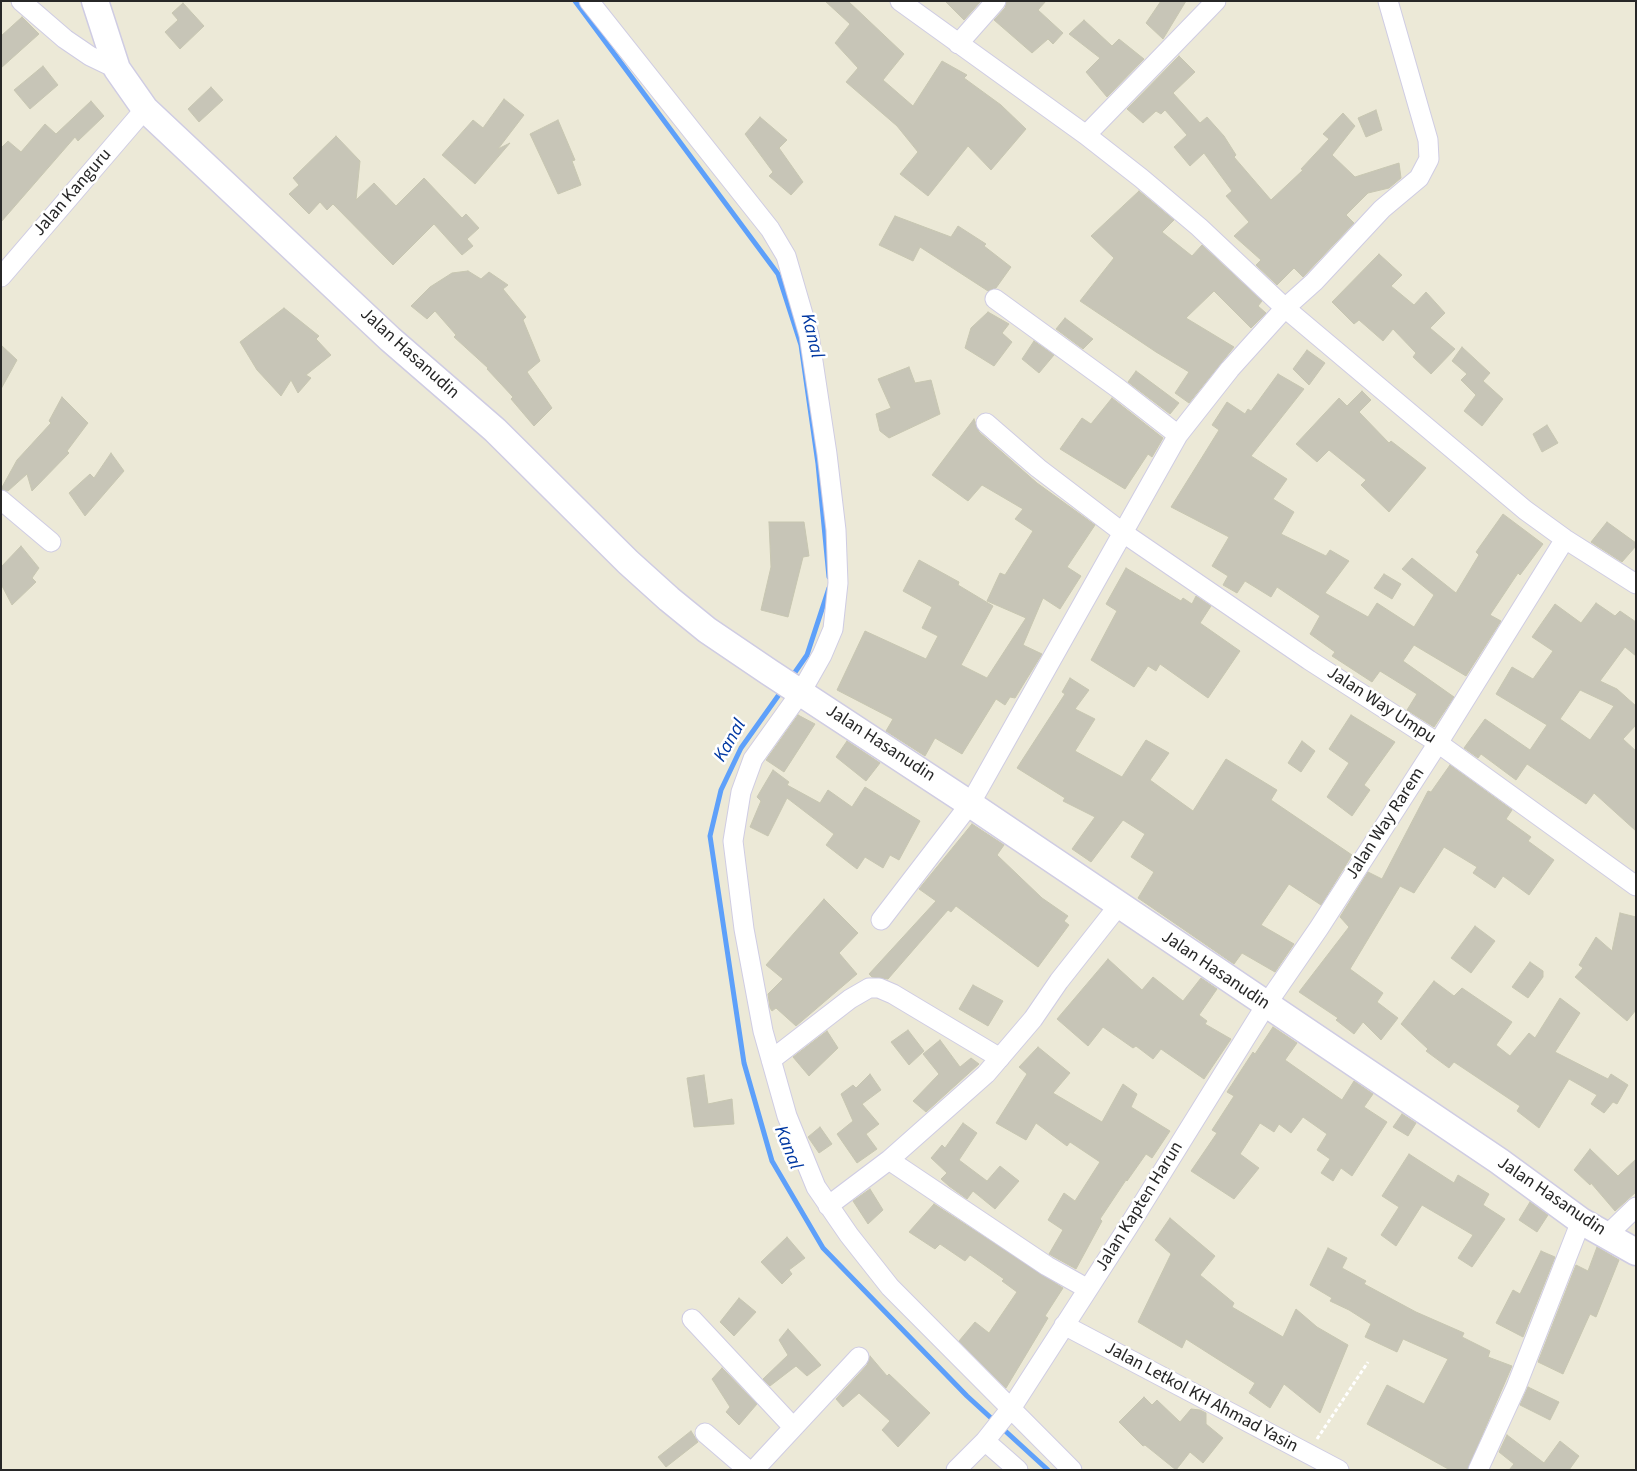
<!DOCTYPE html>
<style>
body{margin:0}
#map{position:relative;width:1637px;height:1471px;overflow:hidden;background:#ece9d7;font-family:"Source Sans 3",sans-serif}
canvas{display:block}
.frame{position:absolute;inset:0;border:2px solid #272727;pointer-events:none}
</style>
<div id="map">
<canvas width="1637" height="1471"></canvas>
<div class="frame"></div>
</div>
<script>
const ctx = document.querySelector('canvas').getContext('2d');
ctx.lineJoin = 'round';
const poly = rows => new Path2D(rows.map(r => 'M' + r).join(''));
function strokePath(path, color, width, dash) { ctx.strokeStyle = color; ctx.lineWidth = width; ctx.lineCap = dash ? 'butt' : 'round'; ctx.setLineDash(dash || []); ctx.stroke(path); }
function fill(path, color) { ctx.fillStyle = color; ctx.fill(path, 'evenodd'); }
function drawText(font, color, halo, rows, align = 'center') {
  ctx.font = font + ' "Source Sans 3",sans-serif'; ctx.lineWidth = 5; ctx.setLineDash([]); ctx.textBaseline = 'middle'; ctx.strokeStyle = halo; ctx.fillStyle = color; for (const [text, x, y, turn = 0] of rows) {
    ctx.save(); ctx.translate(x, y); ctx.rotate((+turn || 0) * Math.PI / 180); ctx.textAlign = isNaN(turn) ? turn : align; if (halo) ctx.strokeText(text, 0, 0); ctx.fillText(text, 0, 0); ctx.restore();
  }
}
const stream = poly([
 [575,1,778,274,801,345,818,464,829,577],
 [791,678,807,655,829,588],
 [783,689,741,748,721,790,710,836,744,1063,772,1161,823,1248,967,1396,1048,1470]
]);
const building = poly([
 [825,1,848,1,904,54,883,80,913,106,942,61,967,75,964,78,1001,105,1026,129,991,170,968,146,928,196,900,174,918,152,897,126,846,82,858,68,835,43,850,24,825,1],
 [945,1,981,1,964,20,945,1],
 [1007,1,1046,1,1038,10,1063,33,1053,44,1048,39,1032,53,994,20,1005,8,1007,1],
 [1161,1,1186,1,1163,39,1146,23,1161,1],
 [183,3,204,26,180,49,165,32,178,20,172,13,183,3],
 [22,17,39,34,1,68,1,36,22,17],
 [1084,20,1112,46,1119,39,1144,59,1107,97,1086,72,1100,58,1069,34,1084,20],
 [1179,56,1195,72,1173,93,1200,123,1207,117,1224,136,1236,155,1234,157,1271,200,1303,170,1301,169,1329,139,1323,134,1343,113,1355,126,1332,155,1355,177,1399,163,1401,178,1389,188,1368,193,1346,215,1354,223,1303,277,1294,268,1277,285,1256,265,1261,260,1234,236,1249,222,1226,196,1232,191,1204,153,1190,166,1174,147,1187,135,1165,110,1161,114,1156,111,1143,123,1127,109,1179,56],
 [43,66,58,85,30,109,14,90,43,66],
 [211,87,223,100,199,122,188,109,211,87],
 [504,99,524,115,498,149,510,143,475,184,442,155,473,120,483,128,504,99],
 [91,101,104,116,78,141,75,137,1,222,1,148,8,141,21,152,45,124,56,134,91,101],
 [1376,110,1382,130,1366,137,1358,118,1376,110],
 [760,117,787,140,779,148,803,182,791,195,769,176,773,172,745,134,760,117],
 [558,120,575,160,572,161,581,185,558,194,530,134,558,120],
 [336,136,360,161,356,200,374,183,396,206,424,178,462,218,466,214,479,228,467,239,473,246,462,255,434,224,393,265,333,204,327,210,320,202,309,214,289,194,299,185,293,178,336,136],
 [1139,191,1174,220,1162,232,1192,256,1202,245,1262,301,1258,306,1266,313,1251,328,1214,291,1186,318,1234,347,1189,403,1175,393,1189,372,1156,352,1080,301,1114,258,1091,236,1139,191],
 [895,216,951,237,958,226,986,244,984,246,1011,267,996,288,988,291,920,247,913,261,879,245,895,216],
 [1379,254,1402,275,1391,286,1414,305,1426,292,1445,313,1430,328,1455,349,1431,374,1413,357,1416,353,1393,329,1383,341,1359,320,1354,324,1332,302,1379,254],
 [468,271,481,279,489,272,508,285,503,289,526,317,523,320,540,361,527,372,552,408,534,426,511,399,513,397,487,369,488,368,454,337,456,335,435,311,427,319,411,306,430,287,452,273,468,271],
 [284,308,319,336,316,339,331,355,306,375,311,378,298,393,291,380,281,396,257,370,240,342,284,308],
 [988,312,1009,324,1002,333,1012,342,994,366,965,348,971,328,988,312],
 [1065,318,1093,339,1083,349,1056,329,1065,318],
 [1034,341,1054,355,1039,373,1022,359,1034,341],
 [1,345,17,360,1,389,1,345],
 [1462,347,1490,373,1483,381,1503,399,1482,426,1464,411,1476,395,1461,380,1467,374,1452,361,1462,347],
 [1307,350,1325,363,1309,385,1293,369,1307,350],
 [909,367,915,383,931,380,940,414,889,438,880,431,876,414,891,408,878,379,909,367],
 [1136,371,1179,403,1170,414,1128,382,1136,371],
 [1278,374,1304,389,1251,456,1287,479,1273,499,1294,512,1281,534,1326,556,1330,550,1349,561,1325,593,1368,617,1377,603,1414,627,1434,595,1402,569,1412,558,1456,593,1479,555,1476,552,1503,514,1543,544,1520,575,1518,573,1490,615,1501,621,1466,676,1414,645,1403,661,1454,697,1434,727,1407,710,1417,694,1380,671,1372,682,1332,656,1335,652,1310,634,1320,616,1277,587,1271,597,1245,581,1237,593,1223,585,1228,576,1212,566,1229,537,1171,507,1219,430,1212,425,1227,402,1245,414,1248,409,1251,411,1278,374],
 [1362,391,1371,400,1359,412,1389,443,1391,441,1426,468,1389,512,1361,485,1366,480,1329,450,1317,462,1296,444,1339,398,1347,406,1362,391],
 [62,397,88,423,67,451,69,453,32,491,27,474,8,491,1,489,17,460,51,423,49,421,62,397],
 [1112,398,1163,438,1152,457,1148,454,1125,489,1060,449,1082,418,1091,424,1112,398],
 [974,419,979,432,1037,483,1095,525,1067,567,1081,576,1060,609,1043,598,1023,645,1042,654,1015,698,1010,697,1005,705,996,699,962,754,935,738,925,756,886,731,893,719,837,690,865,631,926,659,938,636,922,628,932,607,903,591,919,560,959,582,958,585,993,606,961,665,987,678,1026,618,987,601,1000,573,1005,575,1033,531,1015,519,1023,509,982,485,968,501,932,475,974,419],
 [1547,425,1558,443,1542,452,1533,434,1547,425],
 [111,453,124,471,85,516,69,493,90,474,94,478,111,453],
 [769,522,804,522,809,556,803,557,788,617,761,610,771,567,769,522],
 [1607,522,1636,543,1636,546,1622,562,1591,542,1607,522],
 [21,546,39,568,32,578,36,582,12,605,1,584,1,567,21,546],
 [1126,568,1181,601,1183,598,1192,604,1196,596,1211,606,1200,623,1240,651,1208,698,1160,664,1156,671,1148,666,1134,687,1091,660,1117,611,1106,604,1126,568],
 [1384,574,1401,584,1392,599,1374,588,1384,574],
 [1596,603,1615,616,1620,611,1636,622,1636,656,1625,647,1600,681,1617,689,1636,706,1636,725,1623,739,1636,751,1636,831,1594,793,1586,804,1527,764,1516,780,1481,754,1478,758,1464,748,1485,719,1530,750,1547,725,1496,694,1512,667,1533,679,1553,651,1532,637,1555,604,1581,623,1596,603],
 [1580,690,1614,706,1590,740,1560,719,1580,690],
 [1070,678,1089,690,1075,709,1095,719,1075,751,1122,777,1146,740,1169,753,1150,780,1193,811,1226,759,1277,790,1271,800,1352,855,1321,905,1289,884,1261,925,1294,944,1275,972,1242,953,1234,964,1138,898,1154,872,1131,857,1145,834,1123,820,1091,862,1072,849,1095,817,1063,801,1065,798,1017,768,1065,694,1062,692,1070,678],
 [798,715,815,724,784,772,766,760,798,715],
 [1351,715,1395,742,1364,785,1370,790,1352,816,1327,797,1349,763,1329,749,1351,715],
 [847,741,880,763,866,781,836,757,847,741],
 [1302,741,1315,751,1301,772,1288,763,1302,741],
 [1450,765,1512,810,1506,819,1531,837,1528,841,1554,860,1529,895,1503,876,1495,888,1473,873,1477,867,1444,847,1414,893,1400,886,1350,969,1383,993,1377,1002,1398,1018,1381,1040,1363,1022,1354,1034,1336,1020,1338,1018,1299,992,1349,927,1340,917,1368,872,1382,879,1428,791,1431,792,1450,765],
 [773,770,789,782,787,785,820,803,828,790,852,807,865,787,920,821,899,860,890,855,883,868,865,857,857,869,826,845,834,834,787,798,768,836,750,827,761,801,757,797,773,770],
 [972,824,1004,845,997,855,1042,898,1068,916,1064,921,1069,925,1038,967,956,906,951,912,948,910,888,979,872,977,869,974,936,901,919,889,972,824],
 [824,899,858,933,839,953,857,974,796,1026,776,1008,772,1011,770,1008,768,994,783,979,766,965,824,899],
 [1620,913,1636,917,1636,1010,1627,1021,1575,977,1583,968,1579,965,1596,937,1612,951,1620,913],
 [1475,926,1495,941,1471,973,1451,958,1475,926],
 [1108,959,1142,990,1153,977,1183,1001,1201,978,1217,989,1199,1015,1207,1021,1205,1024,1231,1039,1204,1079,1161,1049,1153,1059,1136,1046,1133,1048,1103,1027,1088,1046,1057,1019,1108,959],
 [1530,962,1543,971,1543,977,1528,998,1512,987,1530,962],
 [1434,981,1454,996,1462,988,1512,1022,1496,1045,1510,1056,1529,1033,1535,1038,1560,998,1580,1013,1555,1052,1608,1079,1611,1074,1628,1085,1617,1104,1613,1102,1604,1113,1591,1104,1597,1095,1569,1079,1539,1128,1517,1111,1520,1106,1454,1062,1449,1068,1426,1051,1428,1049,1401,1024,1434,981],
 [973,985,1003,1001,988,1026,959,1009,973,985],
 [1273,1027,1297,1043,1285,1060,1342,1100,1354,1081,1373,1094,1364,1107,1387,1122,1352,1176,1341,1168,1333,1181,1321,1173,1330,1159,1317,1150,1327,1134,1303,1117,1291,1133,1279,1124,1274,1132,1260,1123,1240,1154,1259,1168,1234,1199,1191,1171,1217,1133,1212,1130,1234,1096,1227,1092,1253,1052,1255,1054,1273,1027],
 [908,1030,924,1051,909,1065,891,1042,908,1030],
 [827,1031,838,1048,809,1076,793,1057,827,1031],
 [940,1040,960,1067,971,1058,979,1064,926,1112,913,1101,939,1074,923,1054,940,1040],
 [1038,1047,1070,1073,1053,1093,1102,1122,1123,1084,1137,1094,1131,1107,1170,1131,1152,1158,1146,1154,1127,1181,1126,1180,1100,1219,1102,1221,1076,1269,1049,1254,1063,1230,1048,1220,1064,1193,1075,1201,1100,1162,1070,1142,1067,1146,1036,1123,1026,1140,996,1123,1027,1074,1019,1067,1038,1047],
 [870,1074,881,1090,862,1104,879,1124,866,1134,877,1149,857,1163,837,1134,853,1121,841,1094,853,1085,856,1088,870,1074],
 [704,1075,708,1104,732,1099,734,1124,694,1127,687,1078,704,1075],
 [1402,1114,1416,1123,1408,1136,1393,1127,1402,1114],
 [963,1123,977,1133,959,1160,987,1181,1000,1166,1019,1181,995,1209,973,1191,967,1199,949,1186,941,1179,947,1173,931,1158,942,1145,945,1148,963,1123],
 [820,1127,832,1144,819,1153,808,1137,820,1127],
 [1590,1149,1618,1176,1636,1159,1636,1192,1615,1211,1591,1183,1590,1185,1574,1170,1590,1149],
 [1409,1154,1454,1183,1458,1175,1489,1194,1483,1205,1505,1219,1472,1267,1458,1258,1473,1235,1422,1205,1396,1246,1381,1235,1399,1207,1382,1196,1409,1154],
 [870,1189,883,1210,868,1224,853,1201,870,1189],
 [1530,1202,1548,1215,1537,1232,1519,1220,1530,1202],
 [934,1204,1063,1288,1045,1316,1048,1318,1006,1388,959,1341,975,1322,989,1333,1017,1292,1002,1281,1004,1279,970,1255,965,1261,940,1244,935,1249,909,1232,934,1204],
 [1170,1218,1215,1256,1200,1275,1234,1303,1232,1307,1283,1337,1296,1309,1317,1327,1348,1345,1320,1413,1284,1384,1270,1408,1249,1393,1255,1383,1186,1339,1182,1348,1138,1322,1171,1254,1155,1240,1170,1218],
 [787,1237,805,1258,789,1270,792,1274,782,1284,761,1262,787,1237],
 [1597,1247,1619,1260,1596,1317,1590,1314,1563,1374,1538,1362,1576,1265,1588,1271,1597,1247],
 [1328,1248,1347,1258,1342,1268,1366,1281,1364,1284,1416,1312,1464,1333,1462,1337,1490,1351,1488,1357,1512,1366,1467,1470,1450,1470,1367,1424,1387,1385,1424,1404,1448,1359,1403,1339,1397,1352,1365,1337,1371,1324,1349,1310,1330,1301,1332,1298,1310,1285,1328,1248],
 [1541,1251,1555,1257,1523,1337,1496,1323,1513,1290,1520,1294,1541,1251],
 [739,1298,756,1312,734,1336,720,1322,739,1298],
 [788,1329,821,1365,807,1376,796,1366,770,1386,763,1379,788,1355,779,1340,788,1329],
 [870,1356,887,1376,889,1374,930,1413,898,1447,882,1430,890,1421,859,1393,843,1407,836,1399,867,1365,870,1356],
 [722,1368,757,1404,739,1425,726,1412,730,1407,712,1379,722,1368],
 [1528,1387,1559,1402,1550,1420,1520,1405,1528,1387],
 [1144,1397,1152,1405,1157,1400,1180,1422,1191,1409,1200,1410,1206,1413,1206,1424,1223,1438,1203,1463,1190,1452,1176,1470,1145,1445,1143,1446,1119,1422,1144,1397],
 [691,1431,698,1442,666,1467,658,1457,691,1431],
 [1507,1435,1544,1463,1560,1441,1579,1456,1569,1470,1509,1470,1514,1464,1499,1452,1507,1435]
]);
const path = poly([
 [1317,1439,1368,1362]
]);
const street = poly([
 [21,1,65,39,90,56,117,69],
 [589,1,770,229,786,256,809,335,827,454,836,530,838,583,833,629,822,655,801,692,753,759,741,792,733,841,744,929,763,1031,787,1116,816,1187,849,1235,890,1287,1072,1470],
 [1388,1,1428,140,1429,159,1419,178,1382,209,1314,282,1285,308,1525,510,1565,539,1636,584],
 [958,44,996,1],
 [1086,135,1216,1],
 [1,277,145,109],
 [995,299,1119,389,1178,435],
 [986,423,1038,468,1122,532,1309,660,1438,743,1636,886],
 [1,500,51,542],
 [881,920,970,804,1178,435,1230,369,1285,308,1199,227,1141,178,1086,135,900,1],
 [771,1060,850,999,869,988,879,988,893,994,1000,1058],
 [828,1206,889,1160],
 [1607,1235,1636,1207],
 [1088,1289,1047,1266,889,1160,986,1074,1033,1019,1059,981,1119,905],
 [692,1319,793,1427],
 [1064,1325,1339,1470],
 [705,1433,748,1470],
 [985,1441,1018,1470],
 [754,1470,859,1357],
 [956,1470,985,1441,1012,1407,1130,1224,1266,1005,1319,928,1438,743,1565,539],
 [1478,1470,1516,1387,1581,1221]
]);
const secondary = poly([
 [95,1,117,69,145,109,390,339,495,430,628,562,669,599,707,630,769,672,970,804,1499,1161,1581,1221,1636,1252]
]);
const streetNames = [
 ["Jalan Kanguru",73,193,-49],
 ["Jalan Hasanudin",409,354,42],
 ["Jalan Way Umpu",1381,706,33],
 ["Jalan Hasanudin",880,744,33],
 ["Jalan Way Rarem",1386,824,-57],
 ["Jalan Hasanudin",1215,971,34],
 ["Jalan Hasanudin",1551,1197,34],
 ["Jalan Kapten Harun",1140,1207,-58],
 ["Jalan Letkol KH Ahmad Yasin",1201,1398,28]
];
const waterNames = [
 ["Kanal",811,336,76],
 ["Kanal",731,741,-60],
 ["Kanal",787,1148,68]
];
strokePath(stream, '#5ea0fa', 5);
fill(building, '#c7c5b7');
strokePath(building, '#c7c6b1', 1);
strokePath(street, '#cfcce3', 21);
strokePath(secondary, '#cfcce3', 29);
strokePath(path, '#fff', 3, [4, 2.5]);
strokePath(street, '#fff', 19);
strokePath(secondary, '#fff', 26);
drawText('18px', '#272727', '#fff', streetNames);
drawText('italic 19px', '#0138a2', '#fff', waterNames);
</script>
